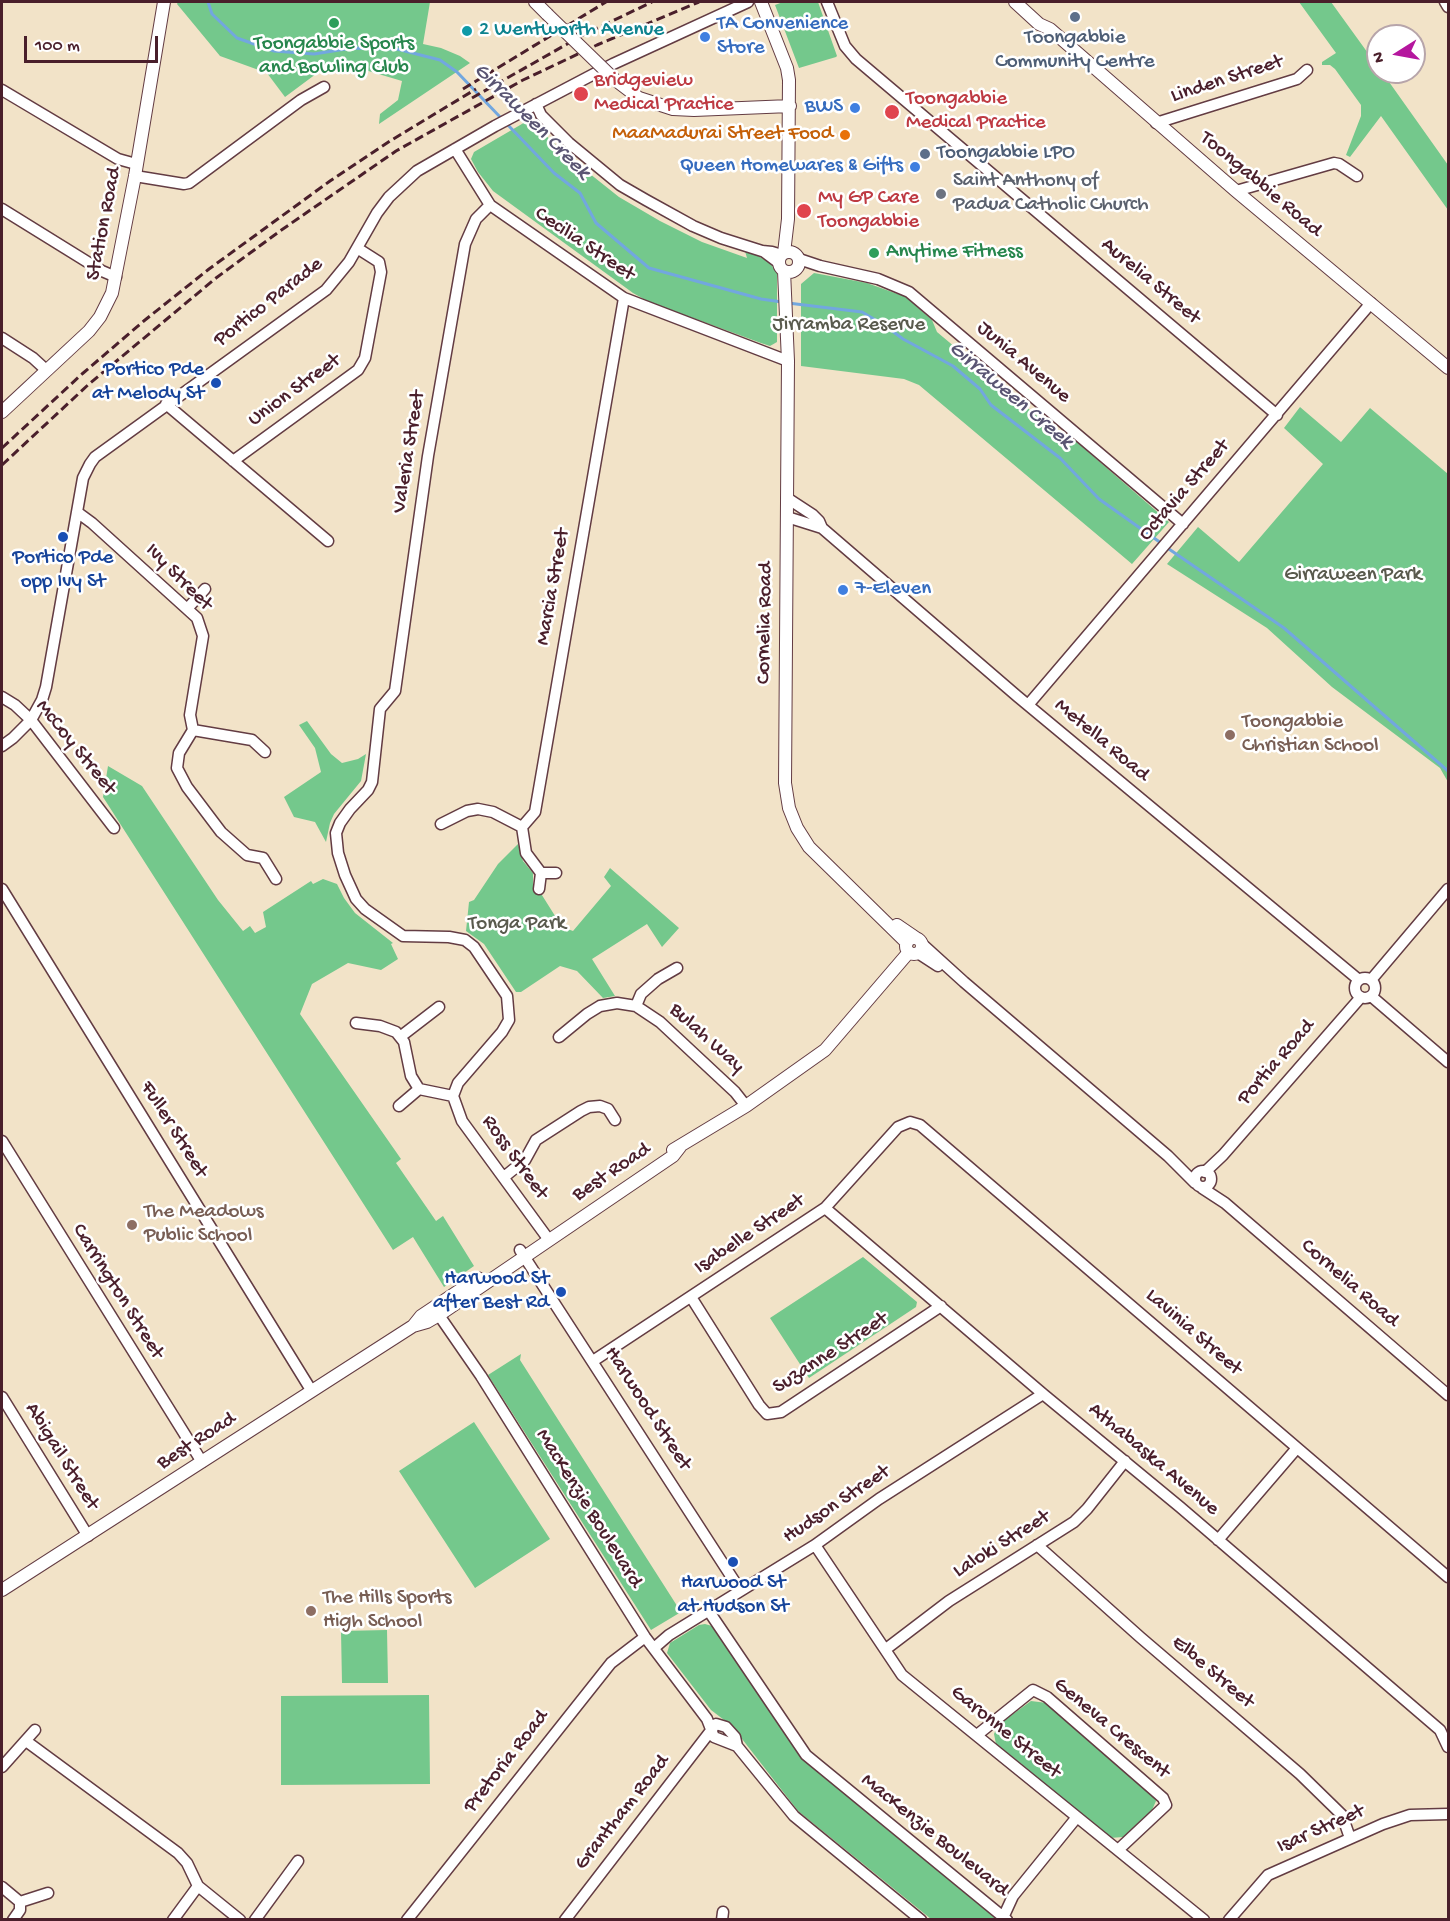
<!DOCTYPE html>
<style>
body{margin:0}
#map{position:relative;width:1450px;height:1921px;overflow:hidden;background:#f2e3c8;font-family:"Gochi Hand",sans-serif}
canvas{display:block}
.frame{position:absolute;inset:0;border:3px solid #4a1f2b;pointer-events:none}
.north{position:absolute;left:1366px;top:24px;width:60px;height:60px;box-sizing:border-box;background:#fff;border:2px solid #b7a5aa;border-radius:50%;rotate:259deg;font-size:16px;font-weight:700;line-height:24px;text-align:center;color:#4a1f2b}
.north::after{content:'';display:block;margin:auto;width:21px;height:27px;background:#b5179e;clip-path:polygon(50% 0,100% 100%,50% 72%,0 100%)}
.scale{position:absolute;left:24px;top:36px;width:134px;height:27px;box-sizing:border-box;border:3px solid #4a1f2b;border-top:0;padding-left:8px;font-size:18px;line-height:21px;white-space:nowrap;color:#4a1f2b;-webkit-text-stroke:4px #fff;paint-order:stroke}
</style>
<div id="map">
<canvas width="1450" height="1921"></canvas>
<div class="frame"></div>
<div class="north">N</div>
<div class="scale">100 m</div>
</div>
<script>
const ctx = document.querySelector('canvas').getContext('2d');
ctx.lineJoin = 'round';
function fill(path, color) { ctx.fillStyle = color; ctx.fill(path, 'evenodd'); }
const poly = rows => new Path2D(rows.map(r => 'M' + r).join(''));
function strokePath(path, color, width, dash) { ctx.strokeStyle = color; ctx.lineWidth = width; ctx.lineCap = dash ? 'butt' : 'round'; ctx.setLineDash(dash || []); ctx.stroke(path); }
function drawText(font, color, halo, rows, align = 'center') {
  ctx.font = font + ' "Gochi Hand",sans-serif'; ctx.lineWidth = 5; ctx.setLineDash([]); ctx.textBaseline = 'middle'; ctx.strokeStyle = halo; ctx.fillStyle = color; for (const [text, x, y, turn = 0] of rows) {
    ctx.save(); ctx.translate(x, y); ctx.rotate((+turn || 0) * Math.PI / 180); ctx.textAlign = isNaN(turn) ? turn : align; if (halo) ctx.strokeText(text, 0, 0); ctx.fillText(text, 0, 0); ctx.restore();
  }
}
const green = poly([
 [178,2,430,2,423,44,441,48,460,56,470,63,379,124,380,114,398,100,402,81,355,67,334,73,320,71,285,97,267,73,220,56,177,4],
 [783,2,818,2,837,56,836,57,799,68,775,5],
 [1299,2,1331,2,1378,67,1378,72,1382,72,1448,165,1448,210,1381,116,1350,157,1346,155,1361,116,1361,105,1335,69,1330,65,1322,65,1322,62,1336,53],
 [538,119,542,123,542,132,570,158,619,197,660,221,702,242,747,258,745,251,753,253,770,263,777,273,777,342,770,346,761,343,649,302,633,293,493,191,478,172,471,159,474,152,527,121,531,120,536,121],
 [814,273,867,283,906,297,932,320,937,332,1055,431,1071,437,1169,522,1132,564,919,385,904,379,801,366,801,284],
 [1300,407,1341,442,1370,408,1448,474,1448,782,1440,768,1332,687,1267,628,1167,564,1198,527,1239,562,1323,464,1284,428],
 [307,721,331,754,342,763,358,759,366,754,361,781,334,814,330,823,326,842,315,822,294,817,284,797,321,772,315,748,299,725],
 [108,766,142,786,218,900,243,931,250,926,255,933,266,927,263,912,311,881,313,884,323,879,337,884,344,898,355,913,393,943,391,944,398,959,381,970,348,963,312,984,300,1014,401,1159,396,1163,436,1221,443,1216,474,1266,444,1287,413,1237,393,1250,103,797],
 [518,844,523,861,533,873,533,891,540,892,562,927,573,931,611,886,604,877,610,868,679,928,662,947,647,924,592,959,615,996,603,998,577,971,560,966,521,992,516,992,484,944,466,931,469,902,474,900,498,864],
 [863,1257,917,1302,916,1307,809,1378,770,1318],
 [521,1354,520,1360,681,1612,651,1630,488,1375],
 [474,1422,550,1539,475,1588,399,1471],
 [705,1624,712,1626,721,1636,806,1762,993,1915,996,1919,931,1919,798,1811,732,1726,711,1710,667,1653,670,1643,699,1625],
 [387,1630,388,1683,342,1683,341,1631],
 [429,1695,430,1784,281,1785,281,1696],
 [1031,1701,1047,1703,1155,1798,1156,1801,1152,1810,1123,1837,1110,1838,996,1744,994,1734,998,1725]
]);
const stream = poly([
 [208,2,212,14,237,38,274,51,314,54,352,48,397,49,440,60,457,72,502,119],
 [507,124,554,173,580,193,596,223,649,268,761,299,782,302],
 [788,303,862,312,884,325,903,339,953,366,980,389,991,405,1060,458,1099,499,1161,543],
 [1166,547,1284,628,1448,771]
]);
const minor = poly([
 [827,2,845,46,856,59,1277,415],
 [1445,2,1448,7],
 [2,90,118,159,136,164],
 [536,104,541,115,569,143,620,185,646,200,693,226,721,238,762,251,772,252,782,255],
 [1156,123,1297,79,1307,70],
 [455,149,490,205,624,298,788,361],
 [135,176,184,184,189,183,301,100,324,87],
 [1236,191,1334,163,1339,164,1357,176],
 [2,209,102,271,116,277],
 [763,251,779,263],
 [799,259,820,266,878,279,909,292,1183,524],
 [2,338,33,358,45,369],
 [166,404,328,541],
 [233,461,358,370,365,358,381,272,379,262,357,248],
 [787,498,813,515,819,521,822,528],
 [77,512,92,523,197,618,203,636,190,715,193,730],
 [787,517,822,528,1017,696,1359,980],
 [187,609,205,589],
 [2,697,15,705,31,720,114,828],
 [1028,705,1371,303],
 [193,730,179,753,177,768,187,787,221,832,247,855,263,858,276,879],
 [193,730,252,740,265,752],
 [2,746,13,738,31,720,42,700,46,687,83,478,90,464,95,457,326,290,349,262,377,213,389,197,417,171,495,126,613,64,748,2],
 [441,824,467,811,478,809,493,812,522,827],
 [541,873,556,873],
 [2,889,311,1390],
 [539,889,541,873,526,853,522,827,535,812,624,298],
 [921,943,964,982,1168,1156,1195,1183],
 [918,953,938,966],
 '1355 988a10 10 0 1 1 20 0a10 10 0 1 1-20 0Z',
 [1371,980,1448,889],
 [1371,996,1448,1062],
 [636,1006,641,994,658,979,677,968],
 [356,1023,380,1026,396,1032,404,1042,411,1076,419,1089,453,1096],
 [400,1037,439,1007],
 [559,1037,587,1014,600,1006,617,1003,636,1006,660,1022,735,1092,746,1106],
 [453,1096,458,1083,502,1032,509,1020,507,996,474,947,465,940,449,937,403,936,365,909,356,899,345,875,338,853,336,833,340,823,350,809,368,790,372,782,380,709,395,691,428,456,465,244,476,219,490,205],
 [453,1096,462,1121,549,1240],
 [399,1106,419,1089],
 [2,1141,202,1462],
 '1195 1179a8 8 0 1 1 16 0a8 8 0 1 1-16 0Z',
 [1205,1172,1223,1155,1361,997],
 [504,1177,525,1160,536,1140,581,1111,589,1107,600,1106,608,1109,615,1120],
 [1202,1188,1225,1203,1448,1395],
 [825,1208,1043,1394,1180,1507,1440,1730,1448,1747],
 [520,1250,740,1590],
 [691,1297,759,1405,767,1414,781,1412,941,1306],
 [434,1308,481,1376,645,1637,707,1719,714,1737,737,1746,794,1816,921,1920],
 [593,1361,825,1208,898,1127,910,1122,920,1125,1448,1577],
 [2,1397,88,1536],
 [1218,1540,1297,1448],
 [815,1545,902,1675,1204,1920],
 [1037,1545,1140,1637,1300,1774,1342,1815,1350,1838],
 [708,1610,806,1755,1007,1920],
 [654,1648,669,1635,815,1545,879,1499,1043,1394],
 [886,1649,949,1601,1074,1522,1087,1509,1125,1461],
 [977,1735,1033,1690,1047,1697,1163,1798,1166,1805,1118,1850],
 [26,1741,178,1853,187,1863,198,1886,240,1920],
 [2,1767,35,1730],
 [2,1887,20,1902],
 [20,1902,48,1893],
 [13,1920,20,1910,20,1902],
 [173,1920,198,1886],
 [255,1920,298,1861],
 [407,1920,611,1663,645,1637],
 [565,1920,716,1724,726,1727,735,1737,737,1746],
 [722,1920,723,1912],
 [1002,1920,1013,1896,1077,1817],
 [1229,1920,1268,1875,1383,1824,1410,1815,1448,1814]
]);
const major = poly([
 [535,2,547,14],
 [761,2,787,68,789,80,788,219,784,253],
 [1015,2,1039,24,1050,29,1236,191,1448,368],
 [614,79,639,98,673,109,694,110,790,106],
 '779 262a10 10 0 1 1 20 0a10 10 0 1 1-20 0Z',
 [784,271,788,361,785,783,789,808,797,828,809,847,907,943],
 [2,412,89,331,100,317,112,293,135,176,164,2],
 [897,925,916,938],
 '906 946a8 8 0 1 1 16 0a8 8 0 1 1-16 0Z',
 [673,1150,746,1106,825,1050,909,952],
 [413,1326,421,1316,478,1278],
 [2,1590,413,1326,427,1322,439,1315,673,1156,680,1147]
]);
const rail = poly([
 [463,89,606,2],
 [472,98,583,35,652,2],
 [2,448,82,374,145,320,209,269,330,181,390,141,476,89],
 [2,465,89,384,216,278,280,231,396,151,523,80,597,45,699,2]
]);
const majorBridge = poly([
 [547,14,614,79]
]);
const markers = [
 [1075,17,6,"#5c6f8a"],
 [334,23,6,"#2e9e5b"],
 [467,31,6,"#0f9aa8"],
 [705,37,6,"#3f7fe0"],
 [581,94,8,"#e0444e"],
 [855,108,6,"#3f7fe0"],
 [892,112,8,"#e0444e"],
 [845,135,6,"#e8710a"],
 [925,154,6,"#5c6f8a"],
 [915,167,6,"#3f7fe0"],
 [941,194,6,"#6b7280"],
 [804,211,8,"#e0444e"],
 [874,253,6,"#2e9e5b"],
 [216,383,6,"#1a4fb4"],
 [63,537,6,"#1a4fb4"],
 [843,590,6,"#3f7fe0"],
 [1230,735,6,"#8d6e63"],
 [132,1225,6,"#8d6e63"],
 [561,1292,6,"#1a4fb4"],
 [733,1562,6,"#1a4fb4"],
 [311,1611,6,"#8d6e63"]
];
const shopNames = [
 ["TA Convenience",717,25],
 ["Store",717,49],
 ["BWS",843,108,"right"],
 ["Queen Homewares & Gifts",903,167,"right"],
 ["7-Eleven",855,590]
];
const cultureNames = [
 ["2 Wentworth Avenue",479,31]
];
const serviceNames = [
 ["Toongabbie",1075,39],
 ["Community Centre",1075,63],
 ["Toongabbie LPO",937,154,"left"]
];
const leisureNames = [
 ["Toongabbie Sports",334,45],
 ["and Bowling Club",334,69],
 ["Anytime Fitness",886,253,"left"]
];
const streetNames = [
 ["Linden Street",1227,80,-18],
 ["Toongabbie Road",1260,185,40],
 ["Station Road",105,224,-79],
 ["Cecilia Street",584,245,34],
 ["Aurelia Street",1150,282,40],
 ["Portico Parade",269,303,-38],
 ["Junia Avenue",1023,363,40],
 ["Union Street",295,391,-36],
 ["Valeria Street",410,452,-81],
 ["Octavia Street",1185,491,-49],
 ["Ivy Street",178,578,45],
 ["Marcia Street",554,587,-80],
 ["Cornelia Road",766,623,-89],
 ["Metella Road",1101,741,40],
 ["McCoy Street",75,748,51],
 ["Bulah Way",706,1039,42],
 ["Portia Road",1277,1063,-49],
 ["Fuller Street",173,1130,58],
 ["Ross Street",514,1158,54],
 ["Best Road",612,1173,-34],
 ["Isabelle Street",750,1235,-34],
 ["Cornelia Road",1349,1284,41],
 ["Carrington Street",117,1292,58],
 ["Lavinia Street",1193,1333,41],
 ["Suzanne Street",831,1354,-33],
 ["Harwood Street",647,1409,57],
 ["Best Road",197,1442,-33],
 ["Abigail Street",61,1457,58],
 ["Athabaska Avenue",1153,1460,40],
 ["Hudson Street",837,1505,-34],
 ["MacKenzie Boulevard",588,1509,58],
 ["Laloki Street",1002,1545,-32],
 ["Elbe Street",1212,1673,40],
 ["Geneva Crescent",1111,1729,40],
 ["Garonne Street",1005,1733,39],
 ["Pretoria Road",507,1762,-52],
 ["Grantham Road",623,1813,-52],
 ["Isar Street",1321,1830,-24],
 ["MacKenzie Boulevard",934,1836,39]
];
const healthNames = [
 ["Bridgeview",594,82],
 ["Medical Practice",594,106],
 ["Toongabbie",906,100],
 ["Medical Practice",906,124],
 ["My GP Care",818,199],
 ["Toongabbie",818,223]
];
const foodNames = [
 ["MaaMadurai Street Food",833,135]
];
const worshipNames = [
 ["Saint Anthony of",953,182],
 ["Padua Catholic Church",953,206]
];
const parkNames = [
 ["Jirramba Reserve",849,326],
 ["Girraween Park",1353,576],
 ["Tonga Park",517,925]
];
const transitNames = [
 ["Portico Pde",204,371],
 ["at Melody St",204,395],
 ["Portico Pde",63,559,"center"],
 ["opp Ivy St",63,583,"center"],
 ["Harwood St",549,1280],
 ["after Best Rd",549,1304],
 ["Harwood St",733,1584,"center"],
 ["at Hudson St",733,1608,"center"]
];
const educationNames = [
 ["Toongabbie",1242,723],
 ["Christian School",1242,747],
 ["The Meadows",144,1213],
 ["Public School",144,1237],
 ["The Hills Sports",323,1599],
 ["High School",323,1623]
];
const waterNames = [
 ["Girraween Creek",531,122,45],
 ["Girraween Creek",1010,396,40]
];
fill(green, '#74c88c');
strokePath(stream, '#72a7df', 3);
strokePath(minor, '#633c43', 13);
strokePath(major, '#633c43', 14);
strokePath(minor, '#fff', 10);
strokePath(major, '#fff', 12);
strokePath(rail, '#4a1f2b', 3, [9, 4.5]);
strokePath(majorBridge, '#633c43', 14, []);
strokePath(majorBridge, '#fff', 12);
for (const [x, y, r, color] of markers) { const dot = new Path2D(); dot.arc(x, y, r, 0, 2 * Math.PI); ctx.fillStyle = color; ctx.fill(dot); strokePath(dot, '#fff', 2); }
drawText('21px', '#366cbe', '#fff', shopNames, 'left');
drawText('21px', '#0d838f', '#fff', cultureNames, 'left');
drawText('21px', '#4e5e75', '#fff', serviceNames);
drawText('21px', '#27864d', '#fff', leisureNames);
drawText('21px', '#4a1f2b', '#fff', streetNames);
drawText('21px', '#be3a42', '#fff', healthNames, 'left');
drawText('21px', '#c56008', '#fff', foodNames, 'right');
drawText('21px', '#5b616d', '#fff', worshipNames, 'left');
drawText('21px', '#595a4d', '#fff', parkNames);
drawText('21px', '#164399', '#fff', transitNames, 'right');
drawText('21px', '#785e54', '#fff', educationNames, 'left');
drawText('italic 22px', '#5a5573', '#fff', waterNames);
</script>
